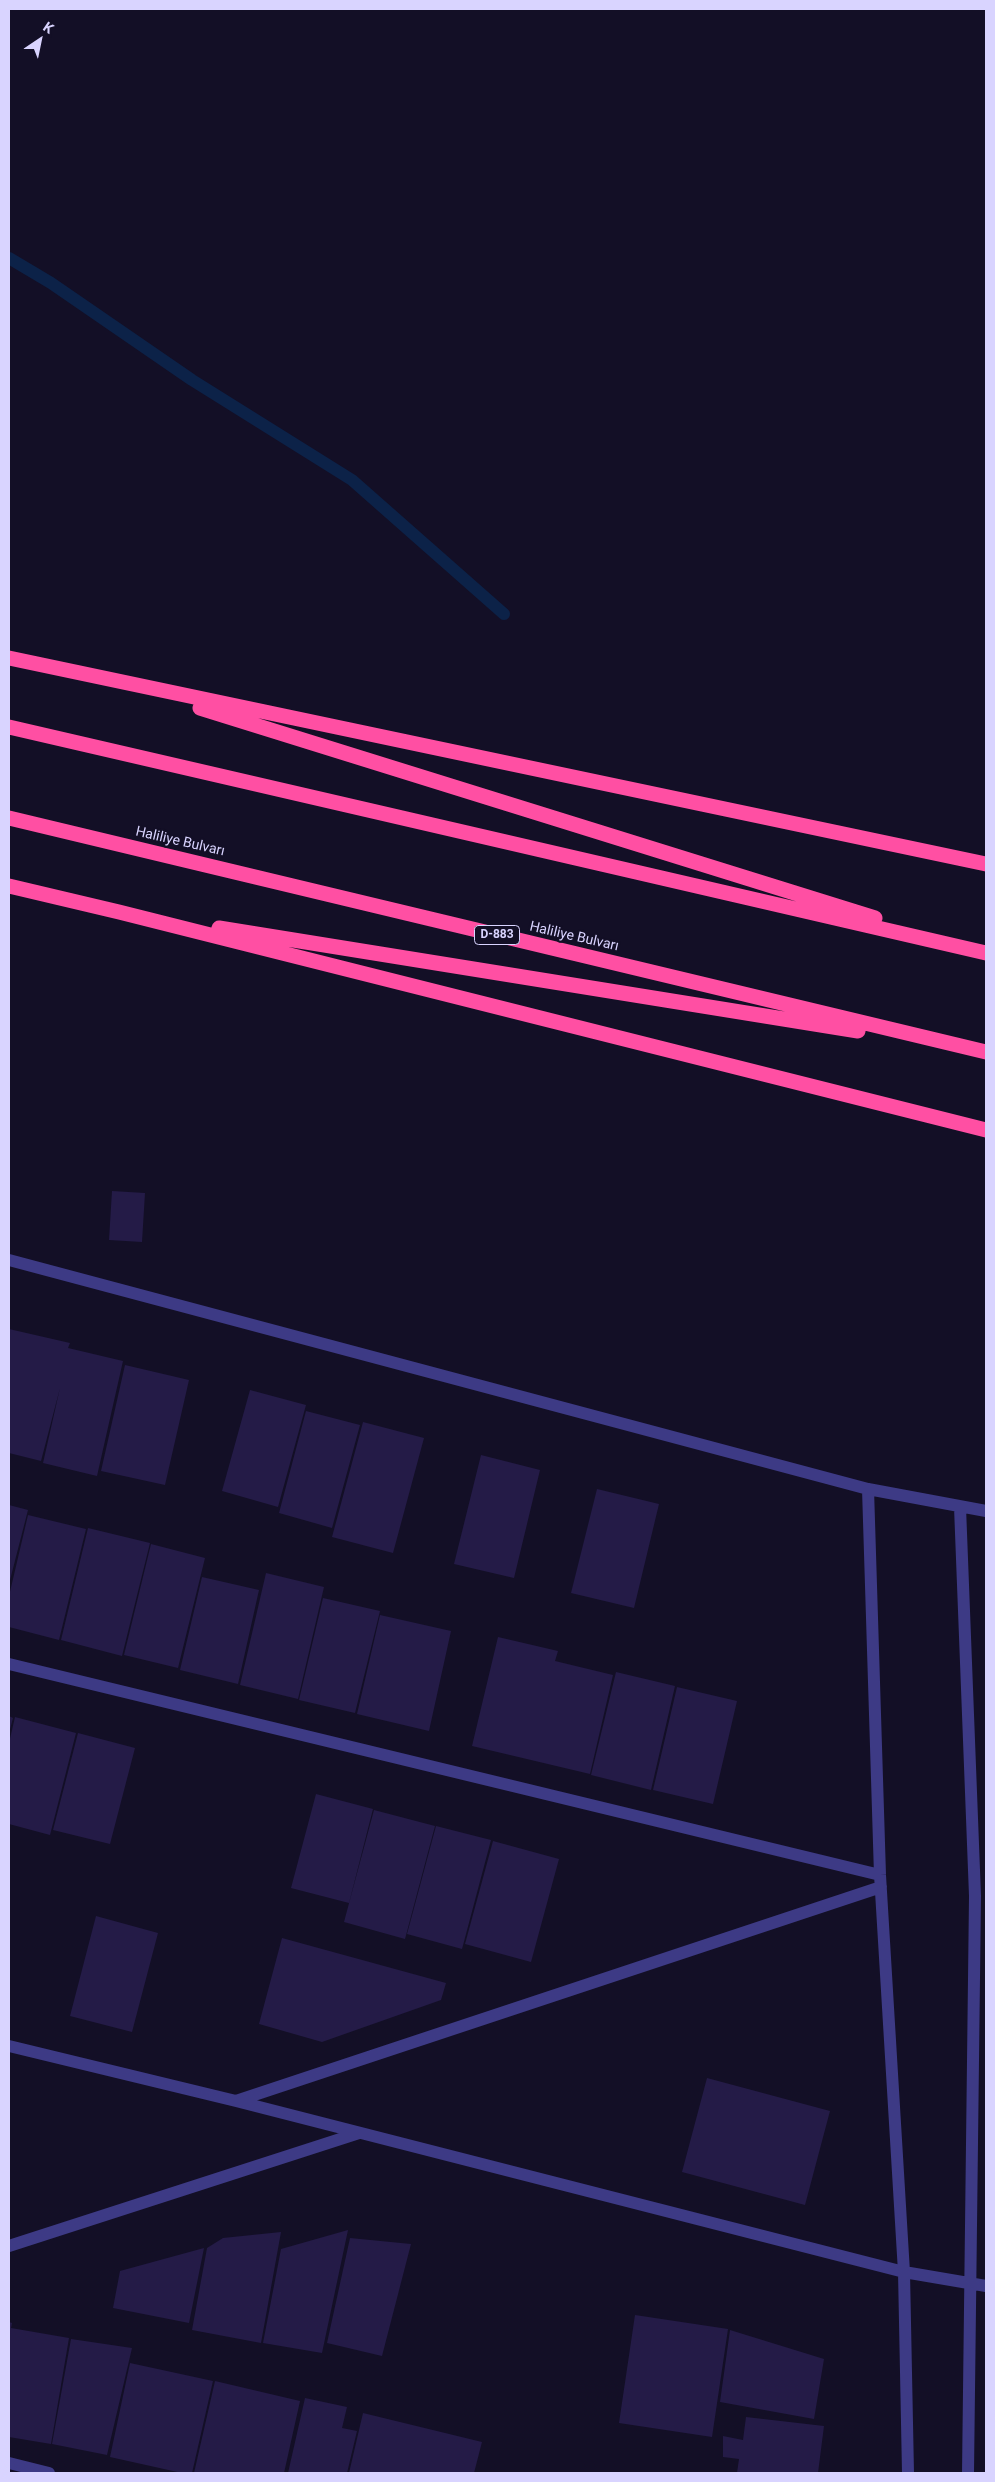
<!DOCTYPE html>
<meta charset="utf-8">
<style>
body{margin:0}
#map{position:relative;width:995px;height:2482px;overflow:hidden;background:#130f26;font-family:Roboto,sans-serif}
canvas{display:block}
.frame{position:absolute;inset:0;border:10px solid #d9d4ff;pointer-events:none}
.north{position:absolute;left:15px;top:15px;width:50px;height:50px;-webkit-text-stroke:4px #130f26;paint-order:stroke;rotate:34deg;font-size:14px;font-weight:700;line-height:20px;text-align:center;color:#d9d4ff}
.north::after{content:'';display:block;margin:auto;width:18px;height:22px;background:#d9d4ff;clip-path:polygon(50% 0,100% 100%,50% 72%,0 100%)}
</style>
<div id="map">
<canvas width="995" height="2482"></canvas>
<div class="frame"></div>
<div class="north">K</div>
</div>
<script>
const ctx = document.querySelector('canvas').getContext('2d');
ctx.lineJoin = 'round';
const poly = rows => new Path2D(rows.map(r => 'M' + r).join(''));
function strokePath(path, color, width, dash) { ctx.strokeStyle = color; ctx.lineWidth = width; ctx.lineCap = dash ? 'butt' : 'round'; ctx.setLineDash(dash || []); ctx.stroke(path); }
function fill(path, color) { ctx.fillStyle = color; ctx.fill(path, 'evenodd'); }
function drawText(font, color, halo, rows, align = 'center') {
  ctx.font = font + ' Roboto,sans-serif'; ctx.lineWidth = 4.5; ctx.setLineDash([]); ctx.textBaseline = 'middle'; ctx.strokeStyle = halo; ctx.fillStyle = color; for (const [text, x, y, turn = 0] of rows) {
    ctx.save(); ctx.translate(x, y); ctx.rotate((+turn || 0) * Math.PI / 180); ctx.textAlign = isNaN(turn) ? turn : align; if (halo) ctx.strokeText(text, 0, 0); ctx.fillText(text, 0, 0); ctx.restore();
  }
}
const stream = poly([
 [9,258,51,283,192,380,352,480,504,614]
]);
const building = poly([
 [112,1191,145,1193,142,1242,109,1240],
 [9,1329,70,1343,68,1348,123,1361,97,1476,43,1463,60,1388,41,1461,9,1453],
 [125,1365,189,1380,165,1485,101,1471],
 [250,1390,306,1405,278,1507,222,1491],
 [306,1411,360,1425,332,1528,279,1513],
 [363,1422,424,1438,393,1553,332,1537],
 [481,1455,540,1470,514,1578,454,1564],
 [597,1489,659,1504,634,1608,571,1593],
 [9,1505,28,1510,9,1584],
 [28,1515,86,1529,59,1640,9,1627,9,1596],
 [88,1528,150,1543,122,1656,61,1640],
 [151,1544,205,1558,178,1668,124,1655],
 [266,1573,324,1587,298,1699,240,1685],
 [202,1577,259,1590,238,1684,180,1670],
 [323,1598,380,1611,355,1713,299,1700],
 [380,1615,451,1631,429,1731,357,1714],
 [498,1637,558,1651,555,1661,613,1675,590,1774,472,1746],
 [616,1672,675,1686,651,1790,591,1775],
 [677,1687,737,1701,713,1804,653,1790],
 [9,1716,13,1718,9,1733],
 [15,1717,76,1733,50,1835,9,1824,9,1743],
 [78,1733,135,1748,110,1844,53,1830],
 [316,1794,373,1809,349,1903,291,1888],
 [374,1810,435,1826,405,1939,344,1922],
 [436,1826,491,1840,462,1949,407,1934],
 [493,1841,559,1859,531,1962,465,1944],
 [96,1916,158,1933,132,2032,70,2016],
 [282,1938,446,1983,441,2000,322,2042,259,2024],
 [707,2078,830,2111,805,2205,682,2172],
 [348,2230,322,2353,263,2343,281,2249],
 [281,2232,261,2343,192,2330,207,2248,223,2238],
 [350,2238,411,2244,382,2356,327,2343],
 [204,2248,189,2323,113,2308,120,2271],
 [635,2315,728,2329,712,2437,619,2423],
 [9,2322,12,2323,11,2328,69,2338,51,2444,9,2437],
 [730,2330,824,2359,814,2419,720,2402],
 [71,2339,132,2348,107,2455,52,2444],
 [130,2363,213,2381,192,2473,182,2473,110,2457],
 [215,2381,300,2401,284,2473,194,2473],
 [305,2398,347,2407,342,2428,357,2431,347,2473,288,2473],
 [363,2413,482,2442,474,2473,349,2473],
 [746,2417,824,2426,818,2473,737,2473,739,2459,723,2457,723,2436,743,2440]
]);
const minor = poly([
 [9,1260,868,1489,986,1511],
 [868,1489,880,1875,904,2272,908,2473],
 [960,1507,975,1896,968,2473],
 [9,1664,880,1875],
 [9,2046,236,2101,904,2272,986,2286],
 [236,2101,881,1887],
 [9,2246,359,2133],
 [9,2463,49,2473]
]);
const highway = poly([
 [9,658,986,864],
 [200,708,875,918],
 [9,727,986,953],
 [9,818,986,1052],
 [9,886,119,912,986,1130],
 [219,928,858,1031]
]);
const shields = [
 [497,935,45]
];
const shieldNames = [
 ["D-883",497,935]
];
const streetNames = [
 ["Haliliye Bulvarı",180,842,13],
 ["Haliliye Bulvarı",574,937,13]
];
strokePath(stream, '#0c2248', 12);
fill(building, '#241b47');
strokePath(minor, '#3d3a85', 12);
strokePath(highway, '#ff4fa3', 15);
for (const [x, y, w] of shields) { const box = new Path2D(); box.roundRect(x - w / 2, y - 9.5, w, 19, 4); ctx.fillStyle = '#130f26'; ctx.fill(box); strokePath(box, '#d9d4ff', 1); }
drawText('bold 12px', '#d9d4ff', null, shieldNames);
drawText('14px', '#d9d4ff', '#130f26', streetNames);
</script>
